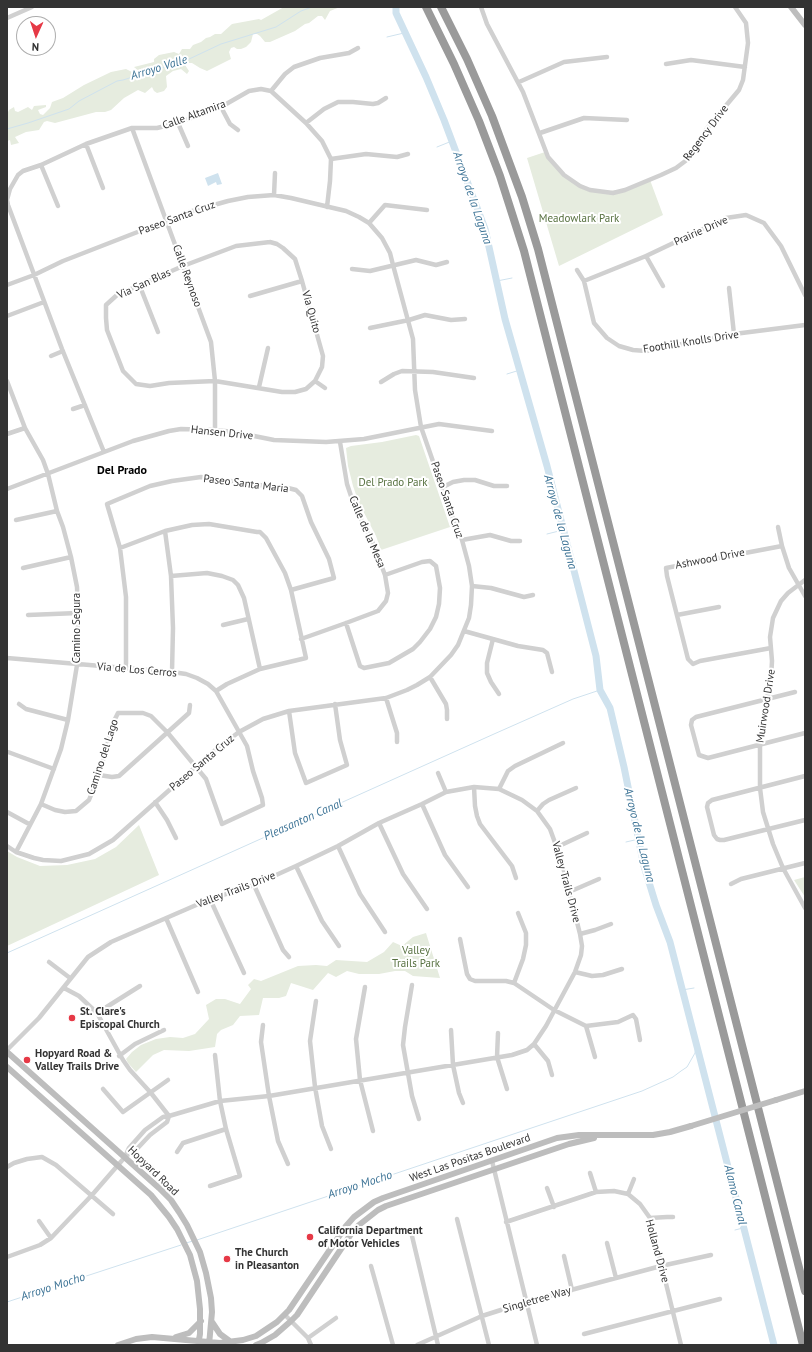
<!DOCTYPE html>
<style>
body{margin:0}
#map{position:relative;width:812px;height:1352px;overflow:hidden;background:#fff;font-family:"PT Sans",sans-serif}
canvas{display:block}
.frame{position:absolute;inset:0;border:8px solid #333;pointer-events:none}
.north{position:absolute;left:16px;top:16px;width:40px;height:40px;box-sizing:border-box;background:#fff;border:1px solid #adadad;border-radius:50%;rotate:183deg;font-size:11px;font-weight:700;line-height:16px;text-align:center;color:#333}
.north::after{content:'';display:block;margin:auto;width:14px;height:18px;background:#e63946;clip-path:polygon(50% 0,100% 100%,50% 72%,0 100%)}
</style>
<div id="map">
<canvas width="812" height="1352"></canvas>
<div class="frame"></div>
<div class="north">N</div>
</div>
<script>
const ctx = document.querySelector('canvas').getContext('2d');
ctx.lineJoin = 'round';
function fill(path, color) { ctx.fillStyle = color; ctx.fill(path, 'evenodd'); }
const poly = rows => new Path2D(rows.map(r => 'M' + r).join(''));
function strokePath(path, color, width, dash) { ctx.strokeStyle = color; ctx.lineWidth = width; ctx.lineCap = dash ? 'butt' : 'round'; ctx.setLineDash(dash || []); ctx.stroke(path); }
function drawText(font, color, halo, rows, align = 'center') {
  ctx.font = font + ' "PT Sans",sans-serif'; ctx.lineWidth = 4; ctx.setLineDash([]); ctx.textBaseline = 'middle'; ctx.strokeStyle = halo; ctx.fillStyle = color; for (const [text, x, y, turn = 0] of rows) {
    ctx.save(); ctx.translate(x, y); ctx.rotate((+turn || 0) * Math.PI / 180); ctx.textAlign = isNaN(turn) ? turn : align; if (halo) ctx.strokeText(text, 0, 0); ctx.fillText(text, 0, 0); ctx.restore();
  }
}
const green = poly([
 [284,7,340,7,330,11,325,20,322,16,318,16,309,23,305,24,295,31,270,42,265,42,260,36,257,34,253,34,251,42,246,47,241,49,237,49,234,47,231,48,229,52,231,59,207,71,200,68,192,63,187,63,185,65,189,71,187,74,181,69,173,71,166,76,167,87,164,91,157,93,154,91,152,87,145,93,138,90,124,98,111,110,105,112,96,112,55,123,47,121,44,122,39,130,26,132,15,137,19,143,11,145,10,140,7,141,7,114,9,110,14,107,15,111,18,112,28,107,32,110,34,106,46,105,46,107,38,110,40,114,43,115,50,108,52,102,63,98,84,85,111,72,126,69,136,74,142,75,142,74,134,67,154,62,154,59,159,55,174,52,179,54,182,49,190,49,193,45,201,42,206,38,210,37,215,34,221,34,232,24,259,19,261,20],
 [545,152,558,171,589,189,610,191,627,189,650,180,663,215,559,266,527,158],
 [416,435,419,436,450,527,381,550,376,536,359,503,353,486,348,466,346,448,351,446,382,442],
 [139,825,159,875,7,946,7,851,17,857,40,866,67,865,95,859,116,847],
 [805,877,805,897,794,880],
 [426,933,440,978,413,976,405,971,395,971,379,974,359,974,347,971,336,977,328,973,313,990,291,983,286,996,279,998,263,998,259,1015,240,1016,233,1025,221,1030,217,1034,215,1047,189,1051,164,1050,153,1055,136,1072,128,1063,126,1059,132,1052,141,1045,156,1039,170,1037,183,1038,195,1034,209,1019,206,1005,216,999,225,999,240,1004,251,989,248,985,254,979,261,981,298,966,316,965,327,966,336,960,367,962,384,952,393,942,402,946,413,937]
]);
const water = poly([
 [218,173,222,184,217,185,216,182,208,186,205,178]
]);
const stream = poly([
 [387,37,404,33],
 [7,129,28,123,69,109,79,101,117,81,123,80,187,60,221,44,276,27,301,11,312,7],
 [437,147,452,141],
 [497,281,512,278],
 [507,374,520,370],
 [547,534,563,530],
 [626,842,639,839],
 [7,953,494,734,573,699,600,690],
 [682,990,694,988],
 [735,1230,743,1228],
 [197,1240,642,1091,673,1077,681,1071,687,1067,695,1053,696,1045],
 [186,1243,193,1241],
 [7,1302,181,1245]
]);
const river = poly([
 [396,7,396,13,426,77,444,120,485,229,505,319,547,466,596,656,600,690,610,708,624,767,644,866,656,905,670,942,774,1345]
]);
const minor = poly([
 [481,7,487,24,523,92,548,157,564,175,580,186,590,190,613,193,625,190,661,175,676,168,688,159,708,127,739,90,743,80,748,43,746,23,735,7],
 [7,18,32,7],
 [666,64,691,60,745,67],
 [519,82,564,62,607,57],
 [271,91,285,74,294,67,320,58,349,53,358,48],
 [221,107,230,124,238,130],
 [178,123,188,146],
 [306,123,324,109,338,102,353,102,373,104,378,103,386,98],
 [132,128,211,342,215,381,215,430],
 [540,133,584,118,627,120],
 [86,144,103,188],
 [331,159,366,154,397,157,408,154],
 [41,165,58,206],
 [274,195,275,173],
 [369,223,385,205,427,210],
 [270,242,277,244,283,248,295,259,302,281,323,356,322,367,315,381,306,389,295,392,282,392,215,381,169,383,150,386,136,384,123,371,107,330,106,318,106,305,117,295,183,266,236,246,270,242],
 [646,256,663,286],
 [352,269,370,271,416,260,436,265,447,262],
 [577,270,584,281,594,323,607,338,619,346,633,350,646,351,734,334,805,325],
 [584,281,646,256,726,218,746,215,764,223,781,246,805,295],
 [139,284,158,332],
 [7,285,34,275,63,261,189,212,228,201,248,197,274,195,291,198,346,211,359,217,369,223,382,238,390,253,393,265,413,339,415,390,421,427,452,516,462,540,469,566,472,586,471,605,469,618,458,645,451,655,430,677,417,685,407,690,386,698,289,711,263,719,239,732,210,754,113,840,89,854,61,861,43,860,34,858,16,852,7,846],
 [729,288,734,334],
 [250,296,302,281],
 [7,316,44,302],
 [370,328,409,320,425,315,451,320,465,319],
 [51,356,63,351],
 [7,381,25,428,43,460,48,474,57,511,63,527,71,557,77,587,78,613,77,665,68,720,61,749,41,804,16,852],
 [315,381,325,388],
 [381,382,394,374,402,371,433,372,474,378],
 [259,387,268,348],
 [73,409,85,405],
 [7,434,25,428],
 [104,452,62,349,8,205,7,200,10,189,18,175,23,171,41,165,86,144,132,128,157,128,178,123,221,107,249,91,261,89,271,91,306,123,322,141,331,159,330,181,327,207],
 [443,487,453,482,464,480,475,480,494,486,507,486],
 [7,489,133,441,169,431,181,429,215,430,234,432,274,440,326,442,364,439,439,424,492,431],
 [16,520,57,511],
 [778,527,782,546,789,568,805,596],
 [165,531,171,576,173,628,172,672],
 [462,540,490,535,511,541,520,541],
 [120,548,165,531,192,525,209,524,257,532,260,532,266,538,285,573,291,590,306,658,260,669,227,684,216,691],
 [23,568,71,557],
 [171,576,207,573,222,576,233,580,238,585,244,598,260,669],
 [805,580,788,593,781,601,773,618,770,637,772,661,771,679,761,726,760,744,760,788,763,812,773,844,783,868,805,908],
 [472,586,491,588,524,597,533,595],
 [28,615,78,613],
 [677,615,719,607],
 [346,623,360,666,364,668,389,663,413,649,420,642,430,629,436,617,439,604,440,588,436,566,430,561,422,562,385,575],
 [223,625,248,619],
 [464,631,518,646,543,650,547,653,552,672],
 [301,639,346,623,378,611,386,601,388,593,385,575,372,541,354,505,347,484,340,442],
 [493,639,487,663,487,673,491,682,499,694],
 [771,648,700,661,693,664,688,659,667,576,666,568,782,546],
 [7,658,172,672,186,674,197,678,208,684,216,691,247,746,253,771,262,798,263,805,222,824,206,779,167,732,151,716,143,713,118,713,113,723,99,775,89,800,76,811,65,812,55,810,41,804],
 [126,668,126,597,120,548,107,504,150,486,172,481,201,477,281,488,288,488,296,490,302,496,311,522,329,559,334,578,291,590],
 [430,677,446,704,447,710,447,719],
 [795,692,696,717,692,720,691,725,699,755,708,758,805,733],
 [386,698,397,733,397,742],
 [19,704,26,709,68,720],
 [289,711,295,753,306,783,347,765,340,740,335,704],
 [8,752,54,769],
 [438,773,446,792],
 [99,775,112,777,119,776,189,713,190,705],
 [805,776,712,800,708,803,707,807,714,835,717,839,720,840,724,840,805,820],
 [474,787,475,806,477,816,480,824,512,866,516,878],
 [499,789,508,771,515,766,563,743],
 [155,802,167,820,176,838],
 [422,804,445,855,468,887],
 [537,811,543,804,549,800,576,788],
 [7,812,29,824],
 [379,823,403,874,427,909],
 [338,846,360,894,385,932],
 [557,847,587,833],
 [296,866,322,921,339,946],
 [731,884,741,879,805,863],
 [254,885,283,950,289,957],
 [569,892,599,879],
 [210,899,244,973],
 [166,918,198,992],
 [580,934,595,930,611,924],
 [460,939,467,974,470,979,475,981,506,981,514,983,554,1010,586,1026,618,1022,633,1015,636,1019,640,1040],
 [49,962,70,978],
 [575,972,592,976,603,975,622,969],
 [514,983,523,959,526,945,526,933,518,913],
 [412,985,405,1027,403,1045,412,1096,419,1119],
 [365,987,356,1039,360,1080,373,1131],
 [64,988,79,996,97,1013,123,1060,130,1070,151,1093,169,1116],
 [316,1001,310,1041,315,1087,322,1126,331,1149],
 [97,1013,140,986],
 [263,1025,261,1042,269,1096,278,1141,288,1164],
 [586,1026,595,1057],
 [451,1030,453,1065,459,1093,463,1103],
 [498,1033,497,1057,507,1089],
 [534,1044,548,1061,552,1075],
 [7,1050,39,1018,88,957,111,942,210,899,254,885,296,866,338,846,379,823,422,804,446,792,474,787,499,789,522,800,537,811,550,829,561,859,580,934,582,946,581,955,575,972,546,1026,534,1044,527,1050,512,1055,269,1096,220,1101,169,1116,163,1117,145,1130,129,1148,125,1157,92,1195,51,1238,40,1245,7,1257],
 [119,1056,135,1044,164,1030],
 [103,1089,123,1112,168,1080],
 [177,1152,183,1143,226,1129],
 [125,1156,134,1152,150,1135,167,1122,169,1116],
 [492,1161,537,1345],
 [7,1167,14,1163,27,1159,42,1157,56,1165,113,1214],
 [590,1173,596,1192],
 [210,1186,240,1176,226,1129,220,1101,215,1055],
 [547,1188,554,1207],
 [628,1194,634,1179],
 [650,1218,667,1217,673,1217],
 [457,1219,489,1345],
 [39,1221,51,1238],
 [506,1222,596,1192,614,1191,628,1194,640,1204,650,1218,681,1345],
 [412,1236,438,1345],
 [607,1243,616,1278],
 [564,1256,572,1290],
 [371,1266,393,1345],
 [285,1315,308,1338,311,1345],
 [584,1334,720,1299],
 [308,1338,336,1318],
 [417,1345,482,1316,526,1302,661,1266,711,1255]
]);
const secondary = poly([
 [791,7,805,25],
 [7,1052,159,1188,171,1200,179,1212,187,1225,200,1252,206,1273,211,1298,212,1312,209,1345],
 [7,1067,151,1195,169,1217,177,1229,190,1255,197,1281,200,1309,200,1334,198,1345],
 [776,1100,805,1091],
 [212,1322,220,1334,231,1342],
 [176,1337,189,1333,201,1321],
 [118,1345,136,1339,152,1337,220,1343,243,1340,256,1336,277,1322,289,1310,346,1226,354,1217,374,1202,383,1198,557,1138,579,1135,653,1135,670,1132,691,1126],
 [256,1345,261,1343,275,1335,291,1321,297,1315,351,1234,359,1225,378,1210,386,1206,569,1144,594,1138]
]);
const motorway = poly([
 [426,7,454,64,479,121,500,176,524,251,803,1345],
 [441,7,467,59,492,116,522,197,538,249,805,1291]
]);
const secondaryBridge = poly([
 [691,1126,776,1100]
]);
const markers = [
 [72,1018,4,"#e63946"],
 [27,1060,4,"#e63946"],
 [310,1237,4,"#e63946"],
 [227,1259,4,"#e63946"]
];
const streetNames = [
 ["Calle Altamira",194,115,-20],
 ["Regency Drive",706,133,-53],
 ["Paseo Santa Cruz",177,218,-20],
 ["Prairie Drive",701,231,-24],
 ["Calle Reynoso",187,276,70],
 ["Via San Blas",144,284,-25],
 ["Via Quito",311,312,74],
 ["Foothill Knolls Drive",691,342,-9],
 ["Hansen Drive",222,433,6],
 ["Paseo Santa Maria",246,484,7],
 ["Paseo Santa Cruz",447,500,71],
 ["Calle de la Mesa",367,532,67],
 ["Ashwood Drive",710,559,-11],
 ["Camino Segura",77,628,-90],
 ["Via de Los Cerros",137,670,5],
 ["Muirwood Drive",766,706,-81],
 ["Camino del Lago",103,757,-72],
 ["Paseo Santa Cruz",202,763,-40],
 ["Valley Trails Drive",566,882,75],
 ["Valley Trails Drive",236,890,-21],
 ["West Las Positas Boulevard",470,1158,-19],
 ["Hopyard Road",153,1171,44],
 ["Holland Drive",657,1251,75],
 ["Singletree Way",537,1300,-16]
];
const parkNames = [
 ["Meadowlark Park",579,219],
 ["Del Prado Park",393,483],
 ["Valley",416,951],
 ["Trails Park",416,964]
];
const poiNames = [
 ["St. Clare's",80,1012],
 ["Episcopal Church",80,1025],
 ["Hopyard Road &",35,1054],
 ["Valley Trails Drive",35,1067],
 ["California Department",318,1231],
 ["of Motor Vehicles",318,1244],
 ["The Church",235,1253],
 ["in Pleasanton",235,1266]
];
const waterNames = [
 ["Arroyo Valle",159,68,-17],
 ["Arroyo de la Laguna",472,198,71],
 ["Arroyo de la Laguna",560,522,75],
 ["Pleasanton Canal",303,820,-24],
 ["Arroyo de la Laguna",639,835,76],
 ["Arroyo Mocho",360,1185,-18],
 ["Alamo Canal",735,1195,76],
 ["Arroyo Mocho",53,1287,-18]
];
const neighbourhoodNames = [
 ["Del Prado",122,471]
];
fill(green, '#e6ecdf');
fill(water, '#cfe2ee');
strokePath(stream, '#cfe2ee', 1);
strokePath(river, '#cfe2ee', 7);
strokePath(minor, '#d0d0d0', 4.5);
strokePath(secondary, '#bdbdbd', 6);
strokePath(motorway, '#9a9a9a', 8);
strokePath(secondaryBridge, '#bdbdbd', 6);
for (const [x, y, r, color] of markers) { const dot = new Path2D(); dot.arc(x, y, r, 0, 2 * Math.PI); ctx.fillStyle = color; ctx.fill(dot); strokePath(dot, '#fff', 1.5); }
drawText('11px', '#333', '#fff', streetNames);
drawText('11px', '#56703f', '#fff', parkNames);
drawText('bold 11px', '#333', '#fff', poiNames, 'left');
drawText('italic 12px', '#3f7597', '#fff', waterNames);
drawText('bold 12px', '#000', '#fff', neighbourhoodNames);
</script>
